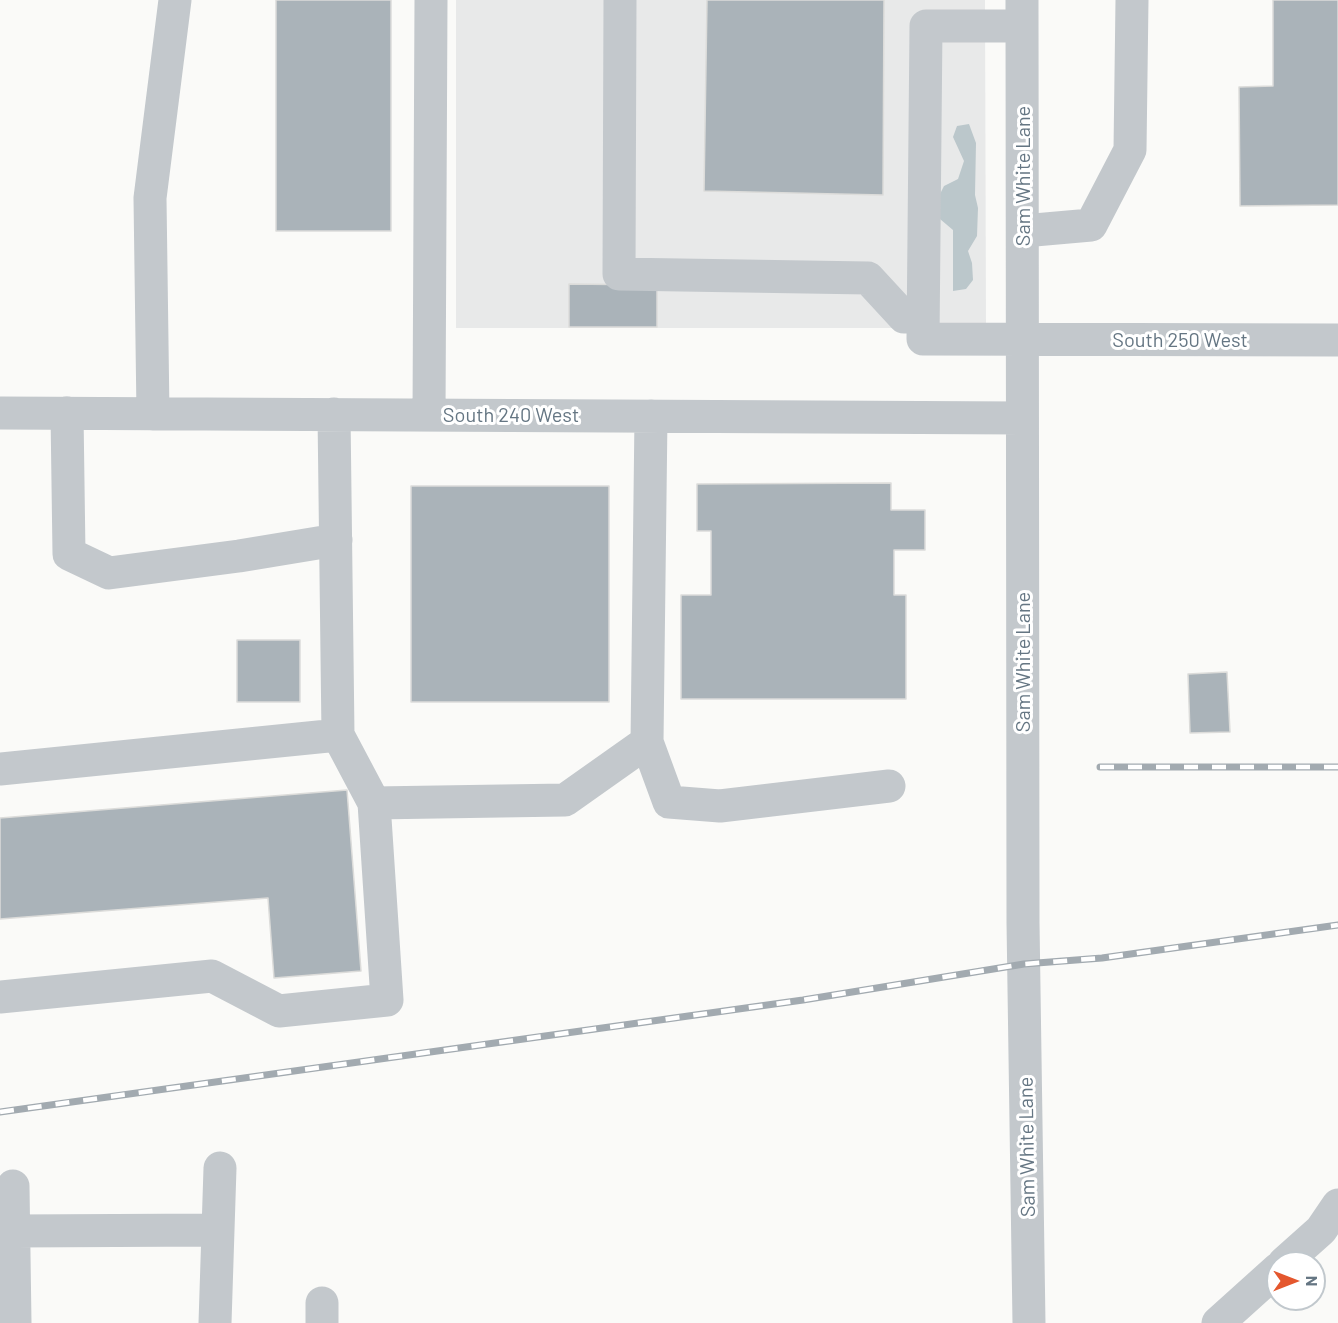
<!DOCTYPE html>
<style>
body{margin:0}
#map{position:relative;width:1338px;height:1323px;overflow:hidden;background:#fafaf8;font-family:Barlow,sans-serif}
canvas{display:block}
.north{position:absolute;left:1266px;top:1251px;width:60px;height:60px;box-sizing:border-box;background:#fff;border:2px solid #c1c8cd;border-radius:50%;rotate:90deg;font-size:16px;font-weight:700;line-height:24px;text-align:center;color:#657683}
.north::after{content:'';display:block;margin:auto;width:21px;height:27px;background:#e4572e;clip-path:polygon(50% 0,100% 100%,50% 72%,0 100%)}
</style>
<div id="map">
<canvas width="1338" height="1323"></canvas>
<div class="north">N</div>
</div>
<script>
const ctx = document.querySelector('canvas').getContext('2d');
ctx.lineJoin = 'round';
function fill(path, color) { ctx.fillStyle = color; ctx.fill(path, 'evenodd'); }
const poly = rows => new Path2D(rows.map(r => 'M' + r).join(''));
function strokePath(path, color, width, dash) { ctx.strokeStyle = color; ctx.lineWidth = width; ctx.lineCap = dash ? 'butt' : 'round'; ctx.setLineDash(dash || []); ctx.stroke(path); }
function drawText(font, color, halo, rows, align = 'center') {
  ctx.font = font + ' Barlow,sans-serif'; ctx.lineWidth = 6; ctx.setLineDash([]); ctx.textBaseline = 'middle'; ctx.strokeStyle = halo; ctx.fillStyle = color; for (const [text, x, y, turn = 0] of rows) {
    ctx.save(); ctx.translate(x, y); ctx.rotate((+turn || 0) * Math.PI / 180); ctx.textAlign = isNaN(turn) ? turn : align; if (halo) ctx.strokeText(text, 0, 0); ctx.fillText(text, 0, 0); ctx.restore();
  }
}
const built = poly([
 [456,0,985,0,986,328,456,328]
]);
const water = poly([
 [969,124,976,143,975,195,978,208,977,236,968,251,972,263,973,280,966,289,953,291,953,230,940,219,935,204,944,186,958,179,964,161,953,137,957,126]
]);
const building = poly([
 [276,0,391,0,391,231,276,231,276,0],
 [707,0,884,0,883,195,704,191,707,0],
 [1273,0,1338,0,1338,205,1240,206,1239,87,1273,86,1273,0],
 [569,284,657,285,657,327,569,327,569,284],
 [891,483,891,510,925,510,925,550,894,550,894,595,906,595,906,699,681,699,681,595,711,595,711,531,697,531,697,484,891,483],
 [411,486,609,486,609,702,411,702,411,486],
 [237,640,300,640,300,702,237,702,237,640],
 [1227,672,1230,732,1190,733,1188,674,1227,672],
 [347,790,361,971,274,978,268,898,0,919,0,818,347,790]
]);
const minor = poly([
 [620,0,619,274,868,278,904,317,923,317],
 [1022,0,1023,922,1029,1323],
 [1022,26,926,26,923,339,1338,340],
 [1023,231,1091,225,1130,150,1132,0],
 [0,413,1022,418],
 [67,413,69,554,109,573,239,556,336,540],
 [153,414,150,198,175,0],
 [429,415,431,0],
 [647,742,669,802,720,806,889,786],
 [0,769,338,735],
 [374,803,565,800,647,742,651,416],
 [0,997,212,976,279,1011,387,1000,374,803,338,735,334,414],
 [13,1186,15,1323],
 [14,1231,217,1230],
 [1284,1263,1321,1230,1338,1205],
 [322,1303,322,1323],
 [215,1323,220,1168],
 [1218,1323,1278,1269]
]);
const rail = poly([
 [1100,767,1338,767],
 [0,1112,803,1000,1024,964,1102,958,1338,925]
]);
const streetNames = [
 ["Sam White Lane",1023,176,-90],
 ["South 250 West",1180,340],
 ["South 240 West",511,415],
 ["Sam White Lane",1023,662,-90],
 ["Sam White Lane",1027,1147,-91]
];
fill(built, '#e8e9e9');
fill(water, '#bbc7cb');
fill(building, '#aab3b9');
strokePath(building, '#dcdcda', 1.5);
strokePath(minor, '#c3c8cc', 33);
strokePath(rail, '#a2aab0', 7);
strokePath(rail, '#fff', 4.5, [14]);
drawText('20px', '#657683', '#fff', streetNames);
</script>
